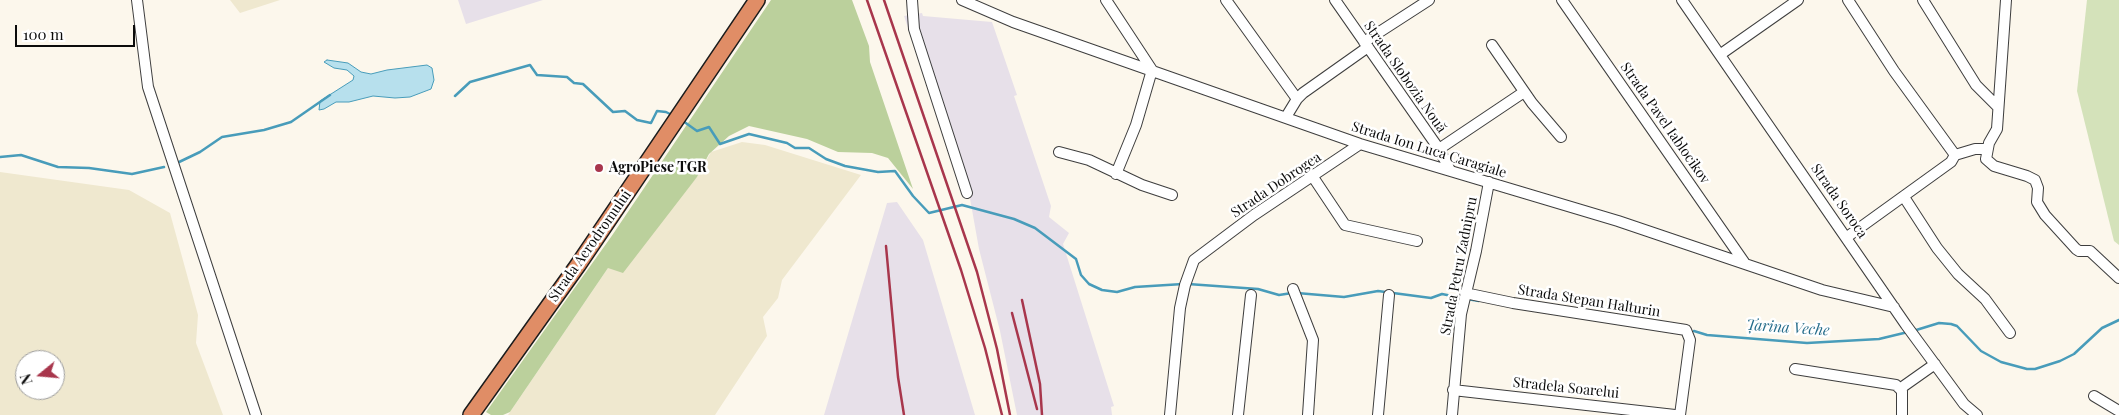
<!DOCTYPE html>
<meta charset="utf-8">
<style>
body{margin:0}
#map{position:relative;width:2119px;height:415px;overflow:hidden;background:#fcf7ec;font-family:"Playfair Display",serif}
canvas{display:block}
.north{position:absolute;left:15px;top:350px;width:50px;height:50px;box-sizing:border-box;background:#fff;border:1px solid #9d9d9d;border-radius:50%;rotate:253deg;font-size:14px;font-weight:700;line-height:20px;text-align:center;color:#0b0b0b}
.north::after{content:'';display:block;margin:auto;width:18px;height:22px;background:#a8364c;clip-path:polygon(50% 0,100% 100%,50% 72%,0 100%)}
.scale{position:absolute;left:15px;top:25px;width:120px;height:22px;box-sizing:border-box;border:2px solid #0b0b0b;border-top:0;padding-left:6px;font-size:15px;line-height:18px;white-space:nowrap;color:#0b0b0b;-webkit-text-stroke:4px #fff;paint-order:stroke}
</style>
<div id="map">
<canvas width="2119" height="415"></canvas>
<div class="north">N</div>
<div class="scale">100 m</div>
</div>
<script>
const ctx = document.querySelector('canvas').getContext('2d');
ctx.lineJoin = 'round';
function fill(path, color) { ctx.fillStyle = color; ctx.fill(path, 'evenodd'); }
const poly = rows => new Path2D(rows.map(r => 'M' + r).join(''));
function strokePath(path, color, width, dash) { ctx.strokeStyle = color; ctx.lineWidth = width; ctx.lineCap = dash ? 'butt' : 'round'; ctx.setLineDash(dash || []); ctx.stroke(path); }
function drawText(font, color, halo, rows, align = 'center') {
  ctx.font = font + ' "Playfair Display",serif'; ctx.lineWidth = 5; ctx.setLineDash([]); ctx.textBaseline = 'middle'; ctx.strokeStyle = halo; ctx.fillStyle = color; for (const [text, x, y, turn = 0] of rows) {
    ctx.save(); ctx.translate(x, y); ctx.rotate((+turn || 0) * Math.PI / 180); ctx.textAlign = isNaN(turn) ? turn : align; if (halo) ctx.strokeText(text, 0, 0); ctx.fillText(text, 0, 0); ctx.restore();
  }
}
const industrial = poly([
 [458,0,543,0,466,24],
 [922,13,923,16,992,22,1017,95,1014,96,1051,206,1049,217,1069,233,1063,244,1114,406,1111,407,1112,415,1017,415,1000,331,979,249,969,193,964,193,904,16],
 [897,202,923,240,975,415,824,415,887,203]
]);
const farmland = poly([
 [230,0,280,0,240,13],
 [742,142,765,145,861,175,782,280,778,298,763,317,767,336,715,415,508,415,608,268,697,177,711,152],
 [0,172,129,190,170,213,198,315,196,343,223,415,0,415],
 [25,360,55,360,55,390,25,390]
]);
const green = poly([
 [2087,0,2119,0,2119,245,2114,241,2077,91]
]);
const forest = poly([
 [771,0,852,0,869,46,870,62,913,189,888,158,872,153,838,152,807,139,749,126,729,136,709,154,697,177,623,273,608,268,510,412,503,415,491,415,486,412,611,237]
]);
const water = poly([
 [327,60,348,63,361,72,371,74,387,70,427,65,432,68,434,80,431,89,410,97,395,98,373,96,349,102,336,102,324,109,319,110,320,101,353,80,354,76,347,70,334,68,324,62,327,60]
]);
const stream = poly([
 [455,96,470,82,530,65,537,75,567,77,574,83,583,84,613,112,625,111,637,120,651,123,657,111,666,112,674,116],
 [683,121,697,131,709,127,720,144,749,134,787,143,795,148,809,148,826,159,845,166,878,172,895,171,913,196,929,213,962,205,1014,219,1035,228,1076,259,1081,275,1089,284,1102,290,1117,292,1135,287,1183,284],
 [0,157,21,155,58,167,89,168,132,174,164,167],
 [177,163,200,152,222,137,264,130,291,122,330,95],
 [1188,284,1258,289,1279,295,1292,293],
 [1297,293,1344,297,1378,291,1431,298,1442,294,1462,298],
 [1467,299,1479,301],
 [1694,331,1707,335,1807,343,1879,339,1908,332],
 [1913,331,1939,323,1951,324,1957,326,1981,351,2001,362,2027,369,2035,369,2060,361,2074,354,2102,328,2119,320]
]);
const minor = poly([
 [137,0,148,87,256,415],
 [912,0,914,29,967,193],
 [962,0,1013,22,1360,144,1618,221,1822,290,1894,307],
 [1106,0,1152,70,1136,125,1116,174],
 [1226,0,1297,99],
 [1335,0,1439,149,1450,170],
 [1562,0,1744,262],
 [1682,0,1906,325,1964,404,1977,415],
 [1848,0,1894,71,1955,155],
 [1923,0,1976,85,1997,106],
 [2006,0,1997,129,1989,143,1986,159,1994,166,2027,176,2035,180,2038,188,2037,202,2045,215,2076,249,2079,251,2090,251,2119,278],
 [1364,42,1429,0],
 [1492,45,1532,103,1561,137],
 [1721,54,1798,0],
 [1286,117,1297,99,1303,93,1368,47],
 [1439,149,1524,92],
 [1059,152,1089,160,1142,185,1172,195],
 [1313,177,1345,225,1417,241],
 [1904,197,1937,248,1958,274,1985,299,2010,333],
 [1847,237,1951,162,1955,155,1975,149,1987,149],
 [1293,289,1313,340,1308,415],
 [1465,293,1513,303,1686,330,1690,340,1680,415],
 [1795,369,1896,385,1902,391,1902,415],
 [1901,388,1935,364],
 [1453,390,1675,415],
 [2094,396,2119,411],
 [1170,415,1180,308,1185,285,1194,260,1254,215,1360,144],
 [1238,415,1251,295],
 [1378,415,1389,295],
 [1452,415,1461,314,1476,251,1489,182]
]);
const highway = poly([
 [471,415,578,265,757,0]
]);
const rail = poly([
 [867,0,961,270,985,348,1002,415],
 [884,0,977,272,997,349,1010,415],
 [886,246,898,377,904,415],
 [1022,300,1040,384,1042,415],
 [1012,313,1037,409]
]);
const markers = [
 [599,168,5,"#a8364c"]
];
const streetNames = [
 ["Strada Slobozia Nouă",1405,77,55],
 ["Strada Pavel Iablocikov",1665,123,55],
 ["Strada Ion Luca Caragiale",1429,150,17],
 ["Strada Dobrogea",1276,185,-34],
 ["Strada Soroca",1839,201,55],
 ["Strada Aerodromului",590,246,-55],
 ["Strada Petru Zadnipru",1459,266,-79],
 ["Strada Stepan Halturin",1589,301,9],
 ["Stradela Soarelui",1566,388,6]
];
const poiNames = [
 ["AgroPiese TGR",609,168]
];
const waterNames = [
 ["Țarina Veche",1788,328,4]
];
fill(industrial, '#e7e0e9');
fill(farmland, '#efe8cf');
fill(green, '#d4e2ba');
fill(forest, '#bbd09c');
fill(water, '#b7e0ed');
strokePath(water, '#489cba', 1);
strokePath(stream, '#489cba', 2.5);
strokePath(minor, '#3e3e3e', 12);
strokePath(highway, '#1c1c1c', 18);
strokePath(minor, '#fff', 10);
strokePath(highway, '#e08d66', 15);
strokePath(rail, '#a8364c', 2.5);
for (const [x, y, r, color] of markers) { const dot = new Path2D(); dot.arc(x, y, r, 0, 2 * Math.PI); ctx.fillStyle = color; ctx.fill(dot); strokePath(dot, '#fff', 2); }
drawText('14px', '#0b0b0b', '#fff', streetNames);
drawText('bold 14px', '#0b0b0b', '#fff', poiNames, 'left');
drawText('italic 15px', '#266d8b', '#fff', waterNames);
</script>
